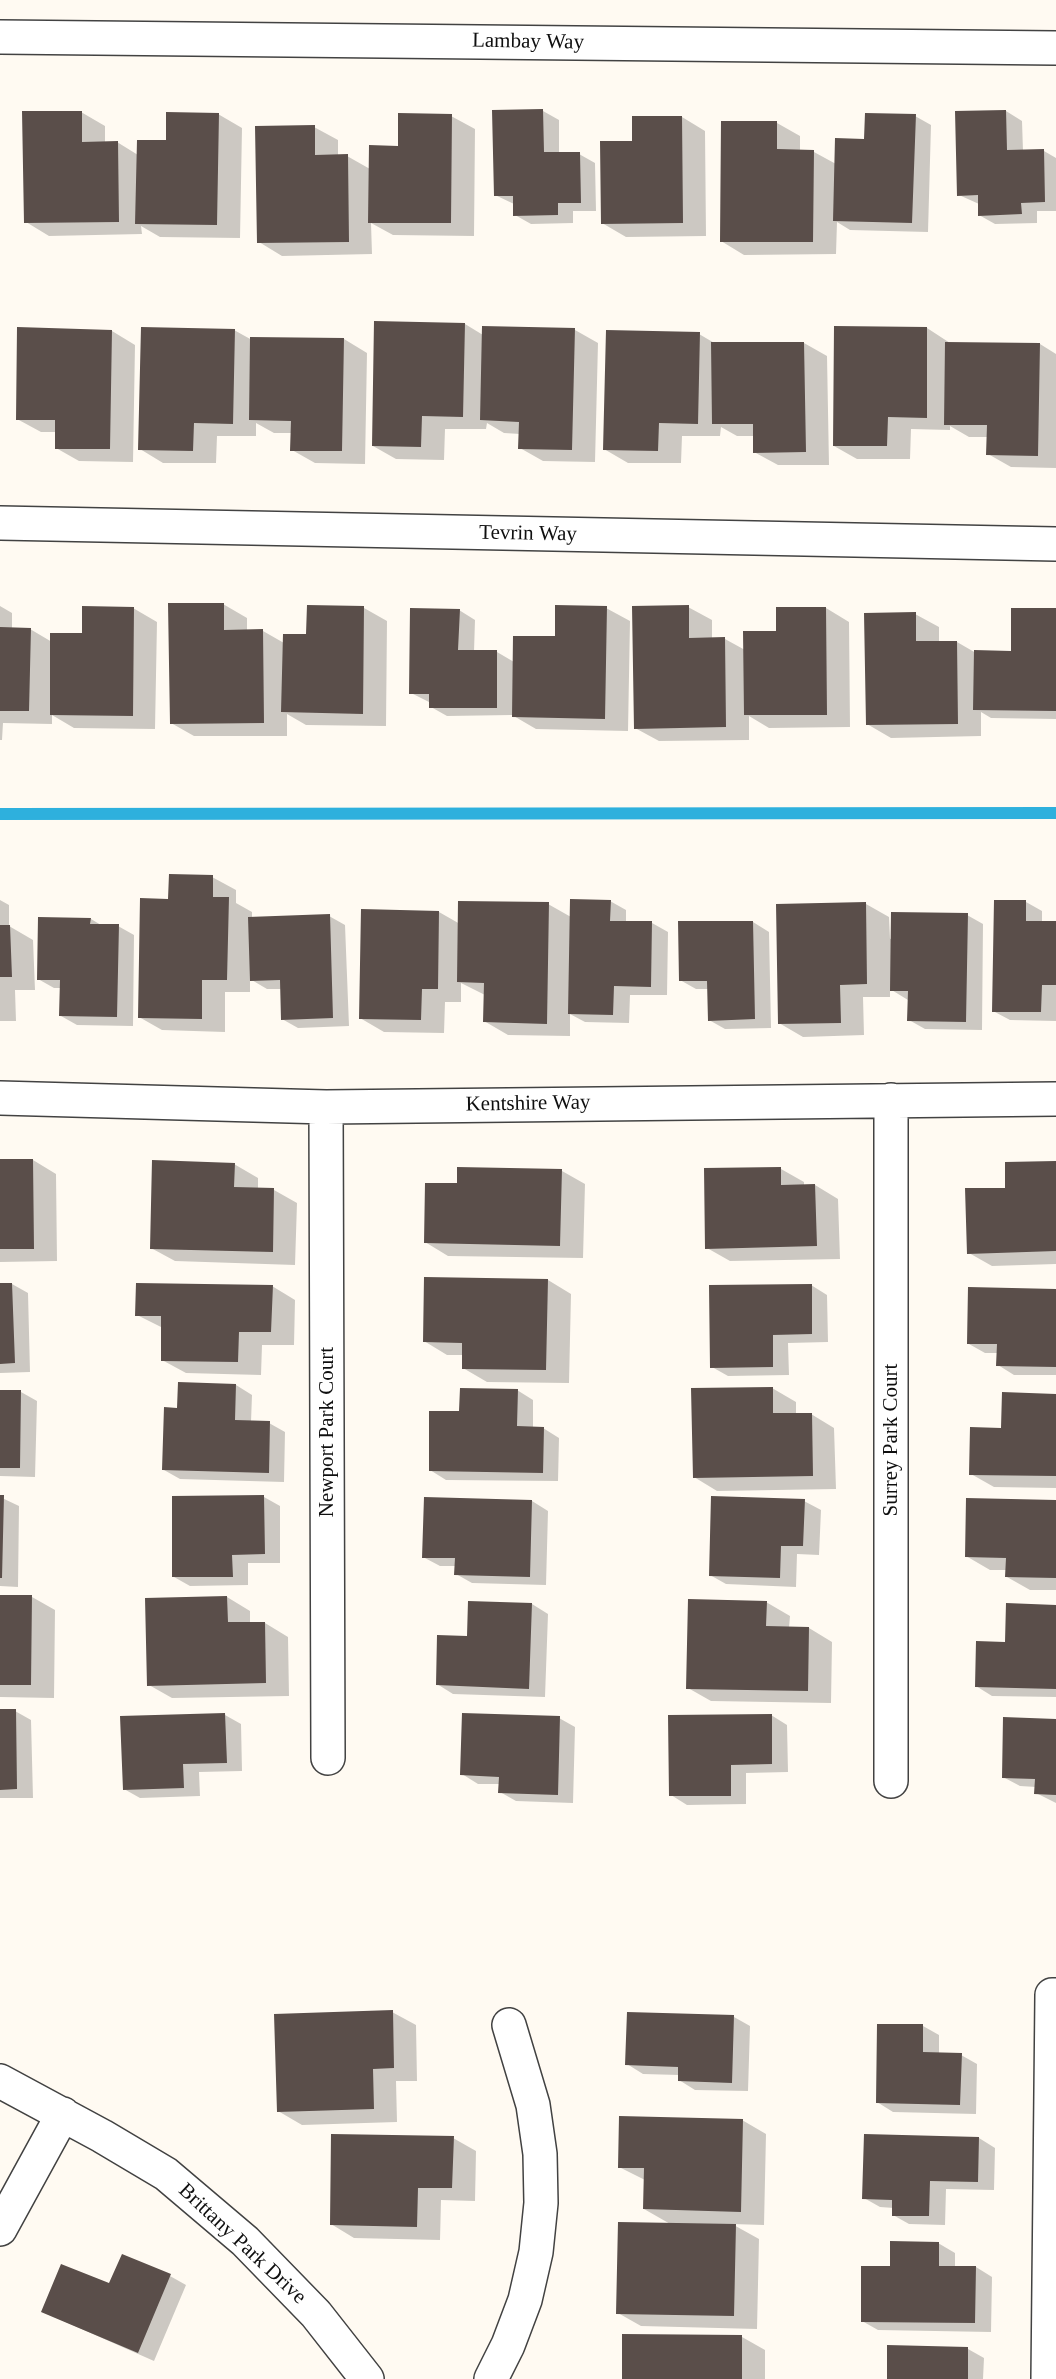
<!DOCTYPE html>
<style>
body{margin:0}
canvas{display:block;background:#fffaf2}
</style>
<canvas width="1056" height="2379"></canvas>
<script>
const ctx = document.querySelector('canvas').getContext('2d');
ctx.lineJoin = 'round';
function fill(path, color) { ctx.fillStyle = color; ctx.fill(path, 'evenodd'); }
const poly = rows => new Path2D(rows.map(r => 'M' + r).join(''));
function strokePath(path, color, width, dash) { ctx.strokeStyle = color; ctx.lineWidth = width; ctx.lineCap = dash ? 'butt' : 'round'; ctx.setLineDash(dash || []); ctx.stroke(path); }
function drawText(font, color, halo, rows, align = 'center') {
  ctx.font = font + ' "Times New Roman",serif'; ctx.lineWidth = 6; ctx.setLineDash([]); ctx.textBaseline = 'middle'; ctx.strokeStyle = halo; ctx.fillStyle = color; for (const [text, x, y, turn = 0] of rows) {
    ctx.save(); ctx.translate(x, y); ctx.rotate((+turn || 0) * Math.PI / 180); ctx.textAlign = isNaN(turn) ? turn : align; if (halo) ctx.strokeText(text, 0, 0); ctx.fillText(text, 0, 0); ctx.restore();
  }
}
const shadow = poly([
 [543,111,559,120,559,154,579,154,595,163,596,211,573,211,573,223,531,224,515,215,514,204,495,195],
 [1006,111,1022,121,1023,151,1044,151,1056,158,1056,211,1037,211,1037,223,995,224,979,215,979,204,959,195],
 [81,112,105,126,105,143,117,142,138,155,218,114,242,128,240,238,160,237,141,226,142,234,49,236,26,222],
 [451,116,475,129,474,236,393,235,371,223,372,254,282,256,259,242,314,127,338,140,338,156,347,156,370,169],
 [915,116,931,125,928,232,850,230,837,222,836,254,744,255,721,241,777,123,800,136,800,151,814,152,836,164,866,140],
 [682,117,705,131,706,236,626,237,602,223,634,142],
 [465,324,483,335,575,330,598,343,595,462,543,461,520,448,520,434,504,433,487,423,486,429,445,429,444,460,396,459,373,446],
 [927,328,950,343,1040,344,1056,354,1056,468,1011,467,988,454,988,437,969,437,950,426,950,430,911,429,910,459,857,459,834,446],
 [234,330,252,340,252,338,344,339,367,353,365,464,315,463,292,450,292,433,274,433,256,423,256,436,217,436,216,463,163,463,140,449],
 [112,331,135,345,133,462,79,461,56,448,56,432,41,432,17,419],
 [699,334,716,344,804,343,827,356,829,465,778,465,754,452,754,436,737,436,721,427,720,436,682,436,681,463,628,463,604,449],
 [223,604,247,618,247,631,263,631,284,643,308,636,364,608,387,621,386,726,306,725,287,714,287,736,194,736,171,723],
 [0,606,12,613,12,629,30,629,52,642,83,634,133,608,157,622,155,729,74,728,52,715,52,724,3,723,2,740,0,740],
 [688,607,712,620,712,639,725,639,745,650,778,632,778,608,826,608,849,622,850,727,769,728,749,716,749,740,659,741,635,728],
 [606,608,630,621,628,731,536,729,512,715,447,716,431,707,431,703,411,693,459,610,475,620,474,652,497,652,514,662],
 [1056,610,1056,719,991,718,981,712,981,736,891,738,867,724,915,614,939,627,939,642,957,642,976,653,1012,653],
 [212,877,236,890,236,903,252,912,252,919,329,916,345,925,349,1026,298,1028,282,1019,281,989,267,989,250,979,250,992,225,992,225,1032,162,1030,139,1017,169,900],
 [0,900,9,905,9,926,33,940,35,990,15,990,16,1021,0,1021],
 [610,901,626,910,626,923,652,923,668,932,667,995,630,995,629,1023,585,1022,570,1014,570,1036,508,1035,484,1021,485,995,461,983,461,1002,445,1002,444,1033,384,1032,360,1018,439,912,460,924,548,904,571,917],
 [1026,902,1042,911,1042,922,1056,923,1056,1021,1010,1020,993,1011],
 [866,904,889,917,890,939,967,915,983,924,982,1030,925,1029,909,1020,908,1000,890,989,890,997,863,997,864,1035,803,1037,779,1023],
 [91,919,101,925,118,926,134,935,133,1026,77,1025,61,1016,61,988,54,988,38,979],
 [753,922,769,932,771,1028,725,1029,709,1020,709,989,696,989,680,980,679,923],
 [33,1160,56,1174,57,1261,0,1262,0,1161],
 [1056,1162,1056,1264,992,1266,969,1253,1007,1189],
 [234,1164,258,1178,258,1189,274,1190,297,1203,295,1265,175,1261,151,1248],
 [781,1169,804,1182,804,1186,815,1185,838,1199,840,1259,730,1261,707,1248],
 [562,1171,585,1184,583,1258,448,1256,425,1242,458,1185],
 [548,1280,571,1294,569,1383,487,1382,463,1368,464,1355,447,1355,424,1341],
 [0,1284,12,1284,28,1293,30,1372,0,1373],
 [811,1285,827,1295,828,1342,788,1343,789,1375,728,1376,712,1367],
 [272,1286,295,1300,294,1345,262,1345,261,1375,186,1373,162,1360,163,1328,137,1315],
 [1056,1290,1056,1375,1014,1375,998,1365,998,1353,985,1353,969,1344],
 [236,1385,252,1395,251,1422,269,1423,285,1432,284,1482,180,1479,164,1470,179,1409],
 [772,1388,796,1402,796,1414,811,1414,834,1428,836,1489,717,1491,694,1477],
 [517,1390,533,1400,533,1428,543,1428,559,1438,558,1481,446,1480,430,1470,460,1412],
 [0,1391,21,1392,37,1401,35,1477,0,1476],
 [1056,1395,1056,1488,994,1487,971,1474,1003,1430],
 [0,1497,19,1506,18,1587,0,1586],
 [264,1497,280,1506,280,1563,248,1563,248,1585,190,1586,174,1577],
 [532,1501,548,1511,546,1585,472,1583,456,1574,456,1566,440,1566,423,1557],
 [804,1501,821,1510,819,1555,797,1554,796,1587,726,1584,710,1575],
 [1056,1501,1056,1590,1030,1590,1007,1577,1007,1570,990,1570,966,1556],
 [0,1596,32,1597,55,1610,54,1698,0,1697],
 [227,1597,250,1611,250,1624,265,1623,288,1637,289,1696,172,1698,149,1685],
 [766,1602,790,1616,789,1628,809,1628,832,1642,831,1703,711,1701,688,1688],
 [532,1604,548,1614,545,1697,453,1694,437,1684,469,1637],
 [1056,1606,1056,1697,992,1696,976,1686,1007,1644],
 [0,1711,15,1711,31,1720,33,1798,0,1798],
 [225,1715,241,1724,242,1771,199,1772,200,1796,140,1798,124,1789],
 [771,1715,787,1725,788,1772,746,1773,746,1804,687,1805,671,1795],
 [559,1718,575,1727,573,1803,516,1801,500,1792,500,1784,478,1784,462,1774],
 [1056,1720,1056,1803,1036,1793,1036,1787,1020,1786,1003,1777],
 [392,2012,416,2025,417,2081,396,2081,397,2122,302,2125,278,2111],
 [734,2017,750,2026,748,2091,695,2090,679,2080,679,2075,643,2074,627,2064],
 [923,2026,939,2035,939,2054,961,2055,977,2064,976,2114,893,2112,877,2102],
 [742,2120,766,2134,764,2225,732,2224,759,2239,757,2329,641,2326,618,2313,672,2225,644,2209,645,2180,619,2167],
 [453,2138,476,2151,475,2201,441,2200,440,2240,354,2238,331,2224],
 [979,2138,995,2148,994,2190,946,2189,945,2225,909,2224,893,2215,894,2208,880,2207,864,2198],
 [938,2243,955,2253,955,2267,976,2267,992,2277,991,2332,878,2330,862,2321],
 [170,2276,186,2285,154,2361,43,2312,110,2285],
 [742,2337,765,2350,765,2379,623,2379],
 [968,2349,984,2358,983,2379,888,2379]
]);
const stream = poly([
 [0,814,1056,813]
]);
const building = poly([
 [543,109,544,152,580,152,581,203,558,203,558,215,513,216,513,196,494,196,492,110],
 [1006,110,1007,150,1044,149,1045,202,1021,203,1022,214,978,216,978,195,957,196,955,111],
 [22,111,82,111,82,142,118,141,119,222,24,223],
 [166,112,219,113,217,225,135,224,137,140,166,140],
 [398,113,452,114,451,223,368,223,369,145,398,146],
 [865,113,916,114,912,223,833,221,835,138,864,139],
 [632,116,682,116,683,223,601,224,600,141,632,141],
 [721,121,777,121,777,149,814,150,813,242,720,242],
 [315,125,315,155,348,154,349,242,257,243,255,126],
 [374,321,465,323,463,417,422,416,421,447,372,446],
 [482,326,575,328,572,450,518,449,519,422,480,420],
 [834,326,927,327,927,418,888,417,887,446,833,446],
 [17,327,112,330,110,449,55,449,55,420,16,420],
 [141,327,235,329,233,424,194,423,193,451,138,450],
 [606,330,700,332,698,424,659,423,658,451,603,450],
 [250,337,344,338,342,451,290,451,291,421,249,420],
 [711,342,804,342,806,452,753,453,753,424,712,424],
 [945,342,1040,343,1038,456,986,455,987,425,944,425],
 [168,603,224,603,224,630,263,629,264,723,170,724],
 [307,605,364,606,363,714,281,712,283,634,306,634],
 [555,605,607,606,605,719,512,717,513,636,555,636],
 [689,605,689,638,725,637,726,727,634,729,632,606],
 [82,606,134,607,133,716,50,715,50,633,82,633],
 [776,607,826,607,827,715,744,715,743,631,776,631],
 [410,608,460,609,458,650,497,650,497,708,429,708,429,694,409,694],
 [1011,608,1056,608,1056,711,973,710,974,650,1011,651],
 [916,612,916,641,957,641,958,724,866,725,864,613],
 [0,627,31,628,29,711,0,711],
 [169,874,213,875,213,897,229,897,227,980,202,980,202,1019,138,1018,140,898,168,899],
 [570,899,611,900,610,921,652,921,651,987,614,986,613,1015,568,1014],
 [994,900,1026,900,1026,921,1056,921,1056,985,1042,985,1041,1012,992,1012],
 [458,901,549,902,547,1024,483,1022,484,983,457,982],
 [866,902,867,984,840,985,841,1023,778,1024,776,904],
 [361,909,439,911,438,989,422,989,421,1020,359,1019],
 [891,912,968,913,966,1022,907,1021,908,991,890,991],
 [330,914,333,1018,281,1020,280,980,250,981,248,917],
 [38,917,91,918,90,924,119,924,117,1017,59,1016,60,980,37,980],
 [678,921,753,921,755,1019,708,1021,707,981,679,981],
 [0,925,10,925,12,977,0,977],
 [0,1159,33,1159,34,1249,0,1249],
 [152,1160,235,1163,234,1187,274,1188,273,1252,150,1249],
 [1056,1161,1056,1251,967,1254,965,1188,1005,1188,1005,1162],
 [457,1167,562,1169,560,1246,424,1243,425,1183,457,1183],
 [781,1167,781,1185,815,1184,817,1246,705,1249,704,1168],
 [424,1277,548,1279,546,1370,462,1369,462,1343,423,1342],
 [0,1283,12,1283,15,1363,0,1364],
 [136,1283,273,1285,271,1332,239,1332,238,1362,161,1361,161,1316,135,1316],
 [812,1284,812,1334,773,1335,773,1367,710,1368,709,1285],
 [968,1287,1056,1289,1056,1367,996,1366,997,1344,967,1344],
 [178,1382,236,1384,235,1420,270,1421,269,1473,162,1470,164,1407,177,1408],
 [773,1387,773,1413,812,1413,813,1476,693,1478,691,1388],
 [460,1388,518,1389,517,1426,544,1427,543,1473,429,1471,429,1411,459,1411],
 [0,1390,21,1390,20,1468,0,1468],
 [1002,1392,1056,1394,1056,1476,969,1475,970,1427,1001,1428],
 [0,1495,4,1495,2,1578,0,1578],
 [264,1495,265,1554,232,1555,233,1577,172,1577,172,1496],
 [711,1496,805,1499,803,1546,781,1546,780,1578,709,1576],
 [424,1497,532,1500,530,1577,454,1575,455,1558,422,1558],
 [966,1498,1056,1500,1056,1578,1005,1577,1006,1558,965,1557],
 [0,1595,32,1595,31,1685,0,1685],
 [227,1596,228,1622,265,1622,266,1683,147,1686,145,1598],
 [688,1599,767,1601,766,1626,809,1627,808,1691,686,1689],
 [468,1601,532,1603,529,1689,436,1685,437,1635,467,1636],
 [1006,1603,1056,1605,1056,1689,975,1687,976,1641,1005,1642],
 [0,1709,16,1709,17,1789,0,1790],
 [225,1713,227,1763,183,1764,184,1788,123,1790,120,1716],
 [462,1713,560,1716,558,1795,498,1793,499,1777,460,1775],
 [772,1714,772,1764,731,1765,731,1796,669,1796,668,1715],
 [1003,1717,1056,1719,1056,1795,1034,1794,1035,1779,1002,1778],
 [393,2010,394,2068,373,2069,374,2109,277,2112,274,2014],
 [627,2012,734,2015,732,2083,678,2081,678,2067,625,2065],
 [877,2024,923,2024,923,2052,962,2053,960,2105,876,2103],
 [619,2116,743,2119,741,2212,643,2209,644,2168,618,2168],
 [331,2134,454,2136,452,2188,418,2188,417,2227,330,2225],
 [864,2134,979,2137,978,2182,930,2181,929,2216,892,2216,892,2200,862,2199],
 [618,2222,736,2224,734,2316,616,2314],
 [890,2241,939,2242,939,2266,976,2266,975,2323,861,2322,861,2266,890,2266],
 [122,2254,171,2274,138,2353,41,2312,61,2264,109,2283],
 [622,2334,742,2335,742,2379,622,2379],
 [887,2345,968,2347,968,2379,887,2379]
]);
const minor = poly([
 [0,37,1056,48],
 [0,523,1056,544],
 [0,1098,326,1107,1056,1099],
 [891,1100,891,1781],
 [326,1107,328,1758],
 [0,2081,102,2136,166,2174,245,2241,316,2314,367,2379],
 [0,2229,63,2114],
 [491,2379,508,2345,525,2300,536,2252,541,2203,540,2154,533,2105,509,2025],
 [1048,2379,1052,1995,1056,1995]
]);
const streetNames = [
 ["Lambay Way",528,42,1],
 ["Tevrin Way",528,534,1],
 ["Kentshire Way",528,1104,-1],
 ["Newport Park Court",327,1432,-90],
 ["Surrey Park Court",891,1440,-90],
 ["Brittany Park Drive",242,2244,43]
];
fill(shadow, '#0003');
strokePath(stream, '#2eb0dd', 12);
fill(building, '#5a4e4a');
strokePath(minor, '#424242', 36);
strokePath(minor, '#fff', 33);
drawText('21px', '#0f0f0f', '#fff', streetNames);
</script>
